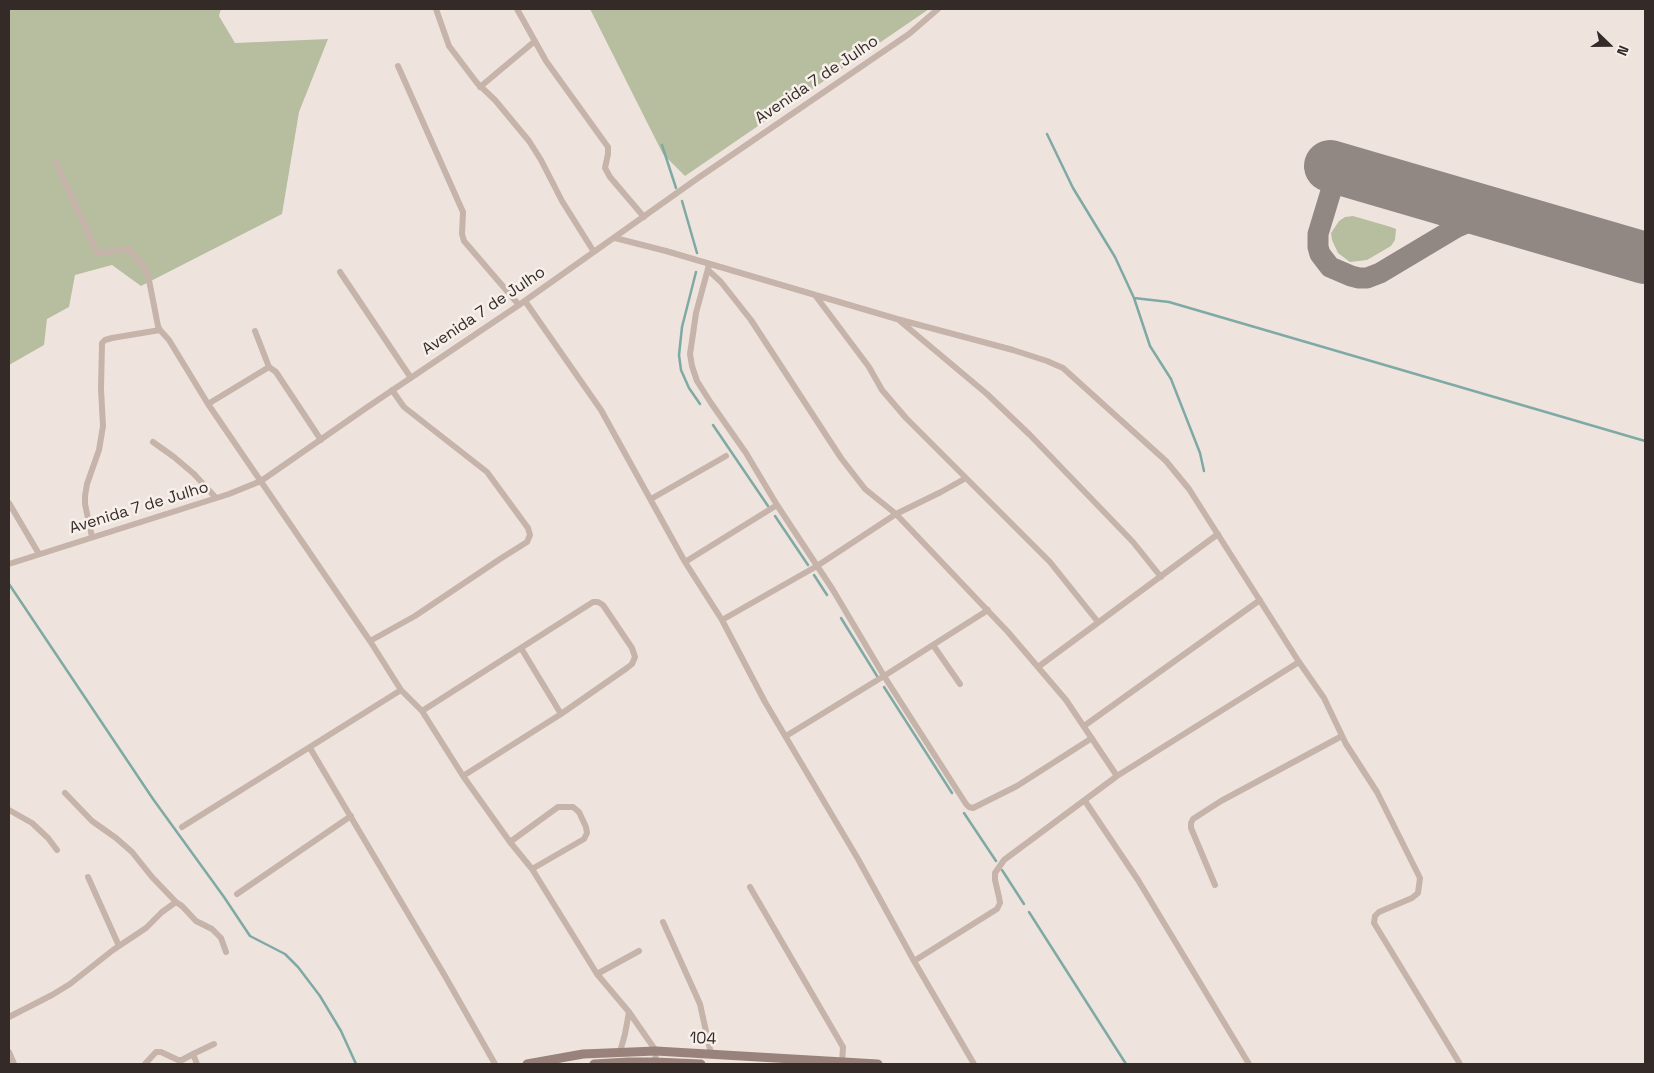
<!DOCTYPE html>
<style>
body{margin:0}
#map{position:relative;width:1654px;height:1073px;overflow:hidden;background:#efe4dd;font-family:"Space Grotesk",sans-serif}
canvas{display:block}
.frame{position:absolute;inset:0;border:10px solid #342b29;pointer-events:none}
.north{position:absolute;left:1584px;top:20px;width:50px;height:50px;-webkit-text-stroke:4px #f7efe9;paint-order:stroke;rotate:112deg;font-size:14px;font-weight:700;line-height:20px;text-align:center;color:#342b29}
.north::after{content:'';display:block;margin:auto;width:18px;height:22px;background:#342b29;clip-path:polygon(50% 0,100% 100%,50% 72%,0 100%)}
</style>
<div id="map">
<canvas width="1654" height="1073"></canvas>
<div class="frame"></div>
<div class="north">N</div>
</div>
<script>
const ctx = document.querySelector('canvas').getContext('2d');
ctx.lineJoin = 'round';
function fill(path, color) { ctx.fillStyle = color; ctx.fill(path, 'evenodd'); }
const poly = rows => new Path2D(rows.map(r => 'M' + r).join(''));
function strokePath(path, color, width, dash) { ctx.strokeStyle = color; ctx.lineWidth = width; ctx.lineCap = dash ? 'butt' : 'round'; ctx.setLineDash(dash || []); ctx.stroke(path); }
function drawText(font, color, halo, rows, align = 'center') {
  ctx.font = font + ' "Space Grotesk",sans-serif'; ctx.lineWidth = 5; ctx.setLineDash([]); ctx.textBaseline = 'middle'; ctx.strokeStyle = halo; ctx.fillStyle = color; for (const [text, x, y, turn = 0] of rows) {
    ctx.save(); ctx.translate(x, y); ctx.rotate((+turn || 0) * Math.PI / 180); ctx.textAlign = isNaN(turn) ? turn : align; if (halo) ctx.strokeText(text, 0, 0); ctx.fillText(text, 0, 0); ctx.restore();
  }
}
const green = poly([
 [9,9,221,9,219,16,235,43,328,39,299,112,282,214,141,286,112,265,75,275,69,307,47,319,44,345,9,365],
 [590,9,929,9,685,176,663,154],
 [1353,216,1391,227,1396,229,1395,240,1391,246,1367,260,1350,262,1338,253,1332,240,1331,233,1339,221,1345,217]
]);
const stream = poly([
 [1047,134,1073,188,1115,257,1134,298,1150,346,1171,379,1200,453,1204,471],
 [662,145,676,188],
 [682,201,697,253],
 [696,272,682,327,679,355,681,370,689,388,700,404],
 [1134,298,1169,302,1645,441],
 [713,425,768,506],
 [775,516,808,565],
 [814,575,827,595],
 [9,584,153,799,224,897,250,936,285,954,298,967,320,996,341,1031,356,1064],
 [841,618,877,676],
 [884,687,952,793],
 [964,813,996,861],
 [1002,870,1024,904],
 [1029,912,1126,1064]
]);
const taxiway = poly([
 [1338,168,1318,234,1318,247,1320,254,1330,267,1351,276,1359,278,1367,278,1380,273,1457,227,1480,217,1494,214]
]);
const runway = poly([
 [1330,166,1645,258]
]);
const street = poly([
 [436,9,449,46,477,83,495,100,529,141,541,160,562,201,594,252],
 [517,9,546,61,608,147,608,154,605,168,610,177,644,217],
 [398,66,463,212,462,234,464,241,519,305],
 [480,87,535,41],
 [56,163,97,252,100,253,129,249,146,270,148,275,158,326,160,330,169,340,208,404,370,641,401,690,182,827],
 [615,238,666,251,897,319,1013,350,1047,361,1063,368,1166,461,1189,489,1299,662,1117,776,1004,860,995,873,995,880,999,897,1000,903,997,909,914,961],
 [709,265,696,313,693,334,690,354,692,366,697,381,711,403,746,453,777,505,833,590,884,676,966,804,969,807,973,808,1017,786,1092,738],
 [708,270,721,282,751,320,841,458,865,489,896,514,1008,632,1066,700,1117,776],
 [340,272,411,378],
 [815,295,869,367,882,390,906,418,1050,562,1098,622],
 [525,301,601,410,685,562,722,620,765,702,858,859,914,961,974,1064],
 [900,321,987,394,1030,435,1133,542,1161,577],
 [255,331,269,367,276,372,321,440],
 [208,404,269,367],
 [153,442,174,457,194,474,216,498],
 [651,499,726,456],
 [9,503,39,554],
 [92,537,85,504,85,496,87,484,99,450,103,426,101,389,102,343,105,340,112,338,160,330],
 [685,562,777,505],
 [9,564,229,494,261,481,369,406,519,305,698,178,909,34,938,9],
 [722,620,817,566,896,514,941,492,966,478],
 [370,641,415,616,500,559,527,542,530,535,528,528,487,472,404,407,392,390],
 [933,645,960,684],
 [521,648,561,714],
 [1299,662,1324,698,1346,744,1377,792,1420,878,1418,893,1412,898,1379,912,1375,916,1374,923,1460,1064],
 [1038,667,1218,534],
 [401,690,422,711,463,776,510,842,532,869,597,974,629,1012,656,1051,655,1062],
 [422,711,593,602,598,602,603,605,632,648,635,657,632,664,627,668,561,714,463,776],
 [1084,726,1260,600],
 [786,736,884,676,988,610],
 [310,748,445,976,495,1064],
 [65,793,92,821,116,838,132,852,152,877,176,902],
 [1085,801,1138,880,1249,1064],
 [9,810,32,823,48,838,57,850],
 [510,842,558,807,573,807,579,812,586,827,587,833,584,839,532,869],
 [88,877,119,946],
 [1215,885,1191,828,1191,823,1193,819,1221,801,1342,736],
 [750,887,843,1047,842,1064],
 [237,894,351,816],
 [663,922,700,1004,711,1054],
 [597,974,639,951],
 [9,1017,52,995,70,984,113,950,146,928,162,912,176,902,182,906,196,921,212,929,221,938,226,952],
 [9,1052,14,1064],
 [620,1052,625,1034,629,1012],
 [193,1054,214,1044],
 [145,1064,156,1052,161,1052,178,1060,182,1060,193,1054,197,1064]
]);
const secondary = poly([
 [527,1064,583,1054,656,1051,878,1064],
 [594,1064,628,1062,655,1062,701,1064]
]);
const streetNames = [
 ["Avenida 7 de Julho",817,80,-34],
 ["Avenida 7 de Julho",484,311,-34],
 ["Avenida 7 de Julho",139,508,-17],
 ["104",703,1039,2]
];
fill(green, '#b7bd9f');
strokePath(stream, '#7fa9a5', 2.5);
strokePath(taxiway, '#928883', 21);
strokePath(runway, '#928883', 52);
strokePath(street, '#c6b3aa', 6);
strokePath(secondary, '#99827c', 9);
drawText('16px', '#342b29', '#f7efe9', streetNames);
</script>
